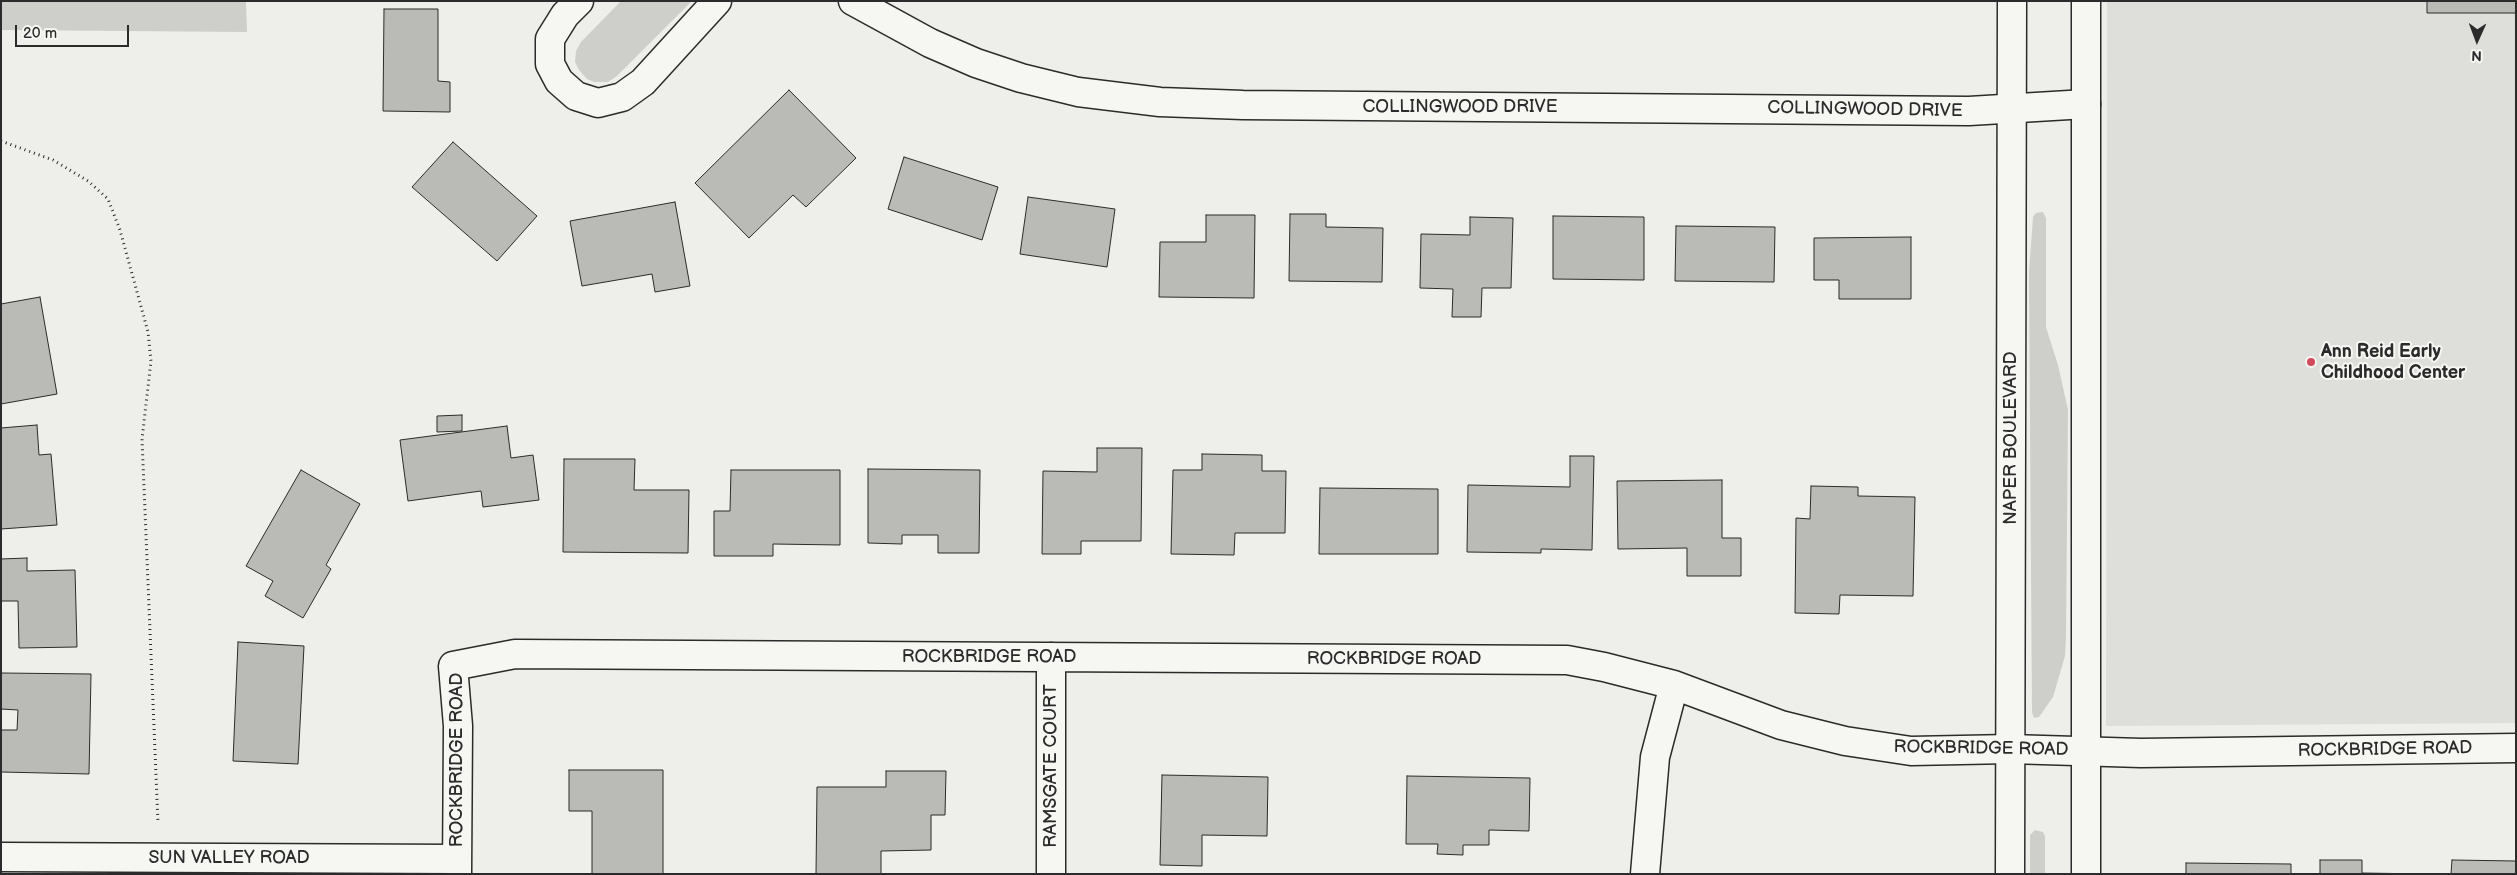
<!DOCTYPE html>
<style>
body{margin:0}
#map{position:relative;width:2517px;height:875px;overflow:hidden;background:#eeeeea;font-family:"Balsamiq Sans",sans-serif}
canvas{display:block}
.frame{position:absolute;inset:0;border:2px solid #2b2b2b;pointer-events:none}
.north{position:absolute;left:2452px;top:15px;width:50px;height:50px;-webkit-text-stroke:4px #f6f6f2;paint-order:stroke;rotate:182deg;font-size:14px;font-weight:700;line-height:20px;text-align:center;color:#2b2b2b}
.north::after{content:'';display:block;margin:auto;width:18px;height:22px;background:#2b2b2b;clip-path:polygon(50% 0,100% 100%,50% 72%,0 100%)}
.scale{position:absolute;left:15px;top:25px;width:114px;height:22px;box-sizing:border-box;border:2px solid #2b2b2b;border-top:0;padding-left:6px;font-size:15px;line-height:18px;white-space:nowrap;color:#2b2b2b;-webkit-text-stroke:4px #f6f6f2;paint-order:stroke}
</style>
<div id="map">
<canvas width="2517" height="875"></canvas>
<div class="frame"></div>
<div class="north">N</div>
<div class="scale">20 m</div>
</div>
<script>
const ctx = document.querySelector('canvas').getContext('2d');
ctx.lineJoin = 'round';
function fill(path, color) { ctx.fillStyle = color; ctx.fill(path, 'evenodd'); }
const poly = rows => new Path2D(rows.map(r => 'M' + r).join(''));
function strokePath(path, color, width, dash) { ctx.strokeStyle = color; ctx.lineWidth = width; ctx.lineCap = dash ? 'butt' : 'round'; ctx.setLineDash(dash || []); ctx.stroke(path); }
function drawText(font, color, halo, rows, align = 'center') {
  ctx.font = font + ' "Balsamiq Sans",sans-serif'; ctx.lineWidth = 4; ctx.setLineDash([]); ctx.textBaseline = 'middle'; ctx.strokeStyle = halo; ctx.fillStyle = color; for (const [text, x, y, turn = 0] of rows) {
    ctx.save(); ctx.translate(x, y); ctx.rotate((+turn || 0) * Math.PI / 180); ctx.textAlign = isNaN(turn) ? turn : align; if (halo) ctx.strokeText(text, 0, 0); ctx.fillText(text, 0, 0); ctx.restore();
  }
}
const built = poly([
 [2107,1,2516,1,2516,723,2106,726]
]);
const green = poly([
 [1,1,246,1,247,32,1,30],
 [621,1,692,1,617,76,608,82,594,82,587,79,579,70,575,62,576,51,581,42],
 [2043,212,2046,218,2046,327,2058,365,2068,410,2066,638,2065,656,2053,697,2039,717,2034,718,2032,712,2029,272,2033,217,2036,213],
 [2035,830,2043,832,2045,836,2045,874,2030,874,2030,835]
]);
const building = poly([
 [2427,1,2516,1,2516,13,2427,13,2427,1],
 [384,9,438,9,438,81,450,82,450,112,383,111,384,9],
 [789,90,856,158,806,207,793,195,749,238,695,183,789,90],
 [453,142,537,216,497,261,412,187,453,142],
 [904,157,998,187,982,240,888,209,904,157],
 [1028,197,1115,209,1107,267,1020,254,1028,197],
 [675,202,690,286,655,292,652,274,582,286,570,221,675,202],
 [1290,214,1326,214,1326,227,1383,228,1382,282,1289,281,1290,214],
 [1206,215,1255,215,1254,298,1159,297,1160,242,1206,242,1206,215],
 [1553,216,1644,217,1644,280,1553,279,1553,216],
 [1470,217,1513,218,1511,288,1482,288,1481,317,1452,317,1453,289,1420,288,1421,234,1470,235,1470,217],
 [1676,226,1775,227,1774,282,1675,281,1676,226],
 [1911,237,1911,299,1839,299,1839,280,1814,280,1814,238,1911,237],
 [40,297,57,394,1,404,1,304,40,297],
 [462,415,462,431,437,432,437,416,462,415],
 [37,425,39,455,51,454,57,525,1,529,1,428,37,425],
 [507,426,511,458,533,455,539,500,483,507,481,491,408,501,400,440,507,426],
 [1097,448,1142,448,1141,541,1081,541,1081,554,1042,554,1043,471,1097,472,1097,448],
 [1202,454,1262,455,1262,471,1286,471,1285,533,1235,533,1234,555,1171,554,1173,470,1202,470,1202,454],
 [1570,456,1594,456,1592,550,1541,549,1541,553,1467,552,1468,485,1570,487,1570,456],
 [564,459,635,459,634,490,689,490,688,553,563,552,564,459],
 [868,469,980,470,979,553,938,553,938,535,902,535,902,544,868,543,868,469],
 [301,470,360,504,326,565,331,569,303,618,265,596,273,581,246,566,301,470],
 [731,470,840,470,840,545,773,544,773,556,714,556,714,511,730,511,731,470],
 [1722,480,1722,538,1741,538,1741,576,1687,576,1687,548,1618,549,1617,481,1722,480],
 [1811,486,1858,487,1858,496,1915,497,1913,596,1840,595,1839,614,1795,613,1796,518,1810,519,1811,486],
 [1320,488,1438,489,1438,554,1319,554,1320,488],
 [27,558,27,571,75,570,77,647,19,648,18,601,1,601,1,559,27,558],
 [238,642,304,646,298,764,233,761,238,642],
 [1,673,91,674,89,774,1,772,1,730,17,730,18,710,1,709,1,673],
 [569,770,663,770,663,874,592,874,592,811,569,811,569,770],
 [886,771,946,771,945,815,931,815,931,850,881,851,881,874,816,874,817,787,886,787,886,771],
 [1162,775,1268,777,1267,836,1202,835,1202,866,1160,865,1162,775],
 [1407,776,1530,778,1529,831,1489,830,1489,845,1463,845,1463,855,1437,854,1438,844,1406,844,1407,776],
 [2320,860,2362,860,2362,873,2428,874,2320,874,2320,860],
 [2452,860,2516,861,2516,874,2451,874,2452,860],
 [2186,863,2291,864,2291,874,2186,874,2186,863]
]);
const path = poly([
 [1,141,53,160,88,181,108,199,120,230,148,332,151,361,142,439,158,823]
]);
const minor = poly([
 [579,1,565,15,550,39,550,64,559,81,576,96,598,103,622,97,643,82,717,1],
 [853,1,930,43,976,63,1021,78,1078,92,1160,102,1243,105,1969,111,2086,104],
 [1051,657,1051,874],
 [1,857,457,859],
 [457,874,458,726,453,666,515,654,1567,660,1604,667,1674,685,1781,725,1845,741,1911,751,2010,749,2141,753,2516,748],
 [1645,874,1655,757,1674,685]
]);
const major = poly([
 [2010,874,2012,1],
 [2086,874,2086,1]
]);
const markers = [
 [2311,362,5,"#d1495b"]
];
const streetNames = [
 ["COLLINGWOOD DRIVE",1460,107],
 ["COLLINGWOOD DRIVE",1865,110,1],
 ["NAPER BOULEVARD",2011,438,-90],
 ["ROCKBRIDGE ROAD",989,657],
 ["ROCKBRIDGE ROAD",1394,659],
 ["ROCKBRIDGE ROAD",1981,749,1],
 ["ROCKBRIDGE ROAD",2385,750,-1],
 ["ROCKBRIDGE ROAD",457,760,-90],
 ["RAMSGATE COURT",1051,766,-90],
 ["SUN VALLEY ROAD",229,858]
];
const poiNames = [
 ["Ann Reid Early",2321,352],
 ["Childhood Center",2321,373]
];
fill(built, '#dededb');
fill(green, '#cececa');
fill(building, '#babab7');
strokePath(building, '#2b2b2b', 1);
strokePath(minor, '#2b2b2b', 31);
strokePath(major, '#2b2b2b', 31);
strokePath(path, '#2b2b2b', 3, [1, 4]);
strokePath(minor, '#f6f6f2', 28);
strokePath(major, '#f6f6f2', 28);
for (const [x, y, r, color] of markers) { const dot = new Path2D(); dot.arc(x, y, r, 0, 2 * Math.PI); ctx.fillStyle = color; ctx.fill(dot); strokePath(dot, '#f6f6f2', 2); }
drawText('18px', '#2b2b2b', '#f6f6f2', streetNames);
drawText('bold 18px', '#2b2b2b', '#f6f6f2', poiNames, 'left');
</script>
